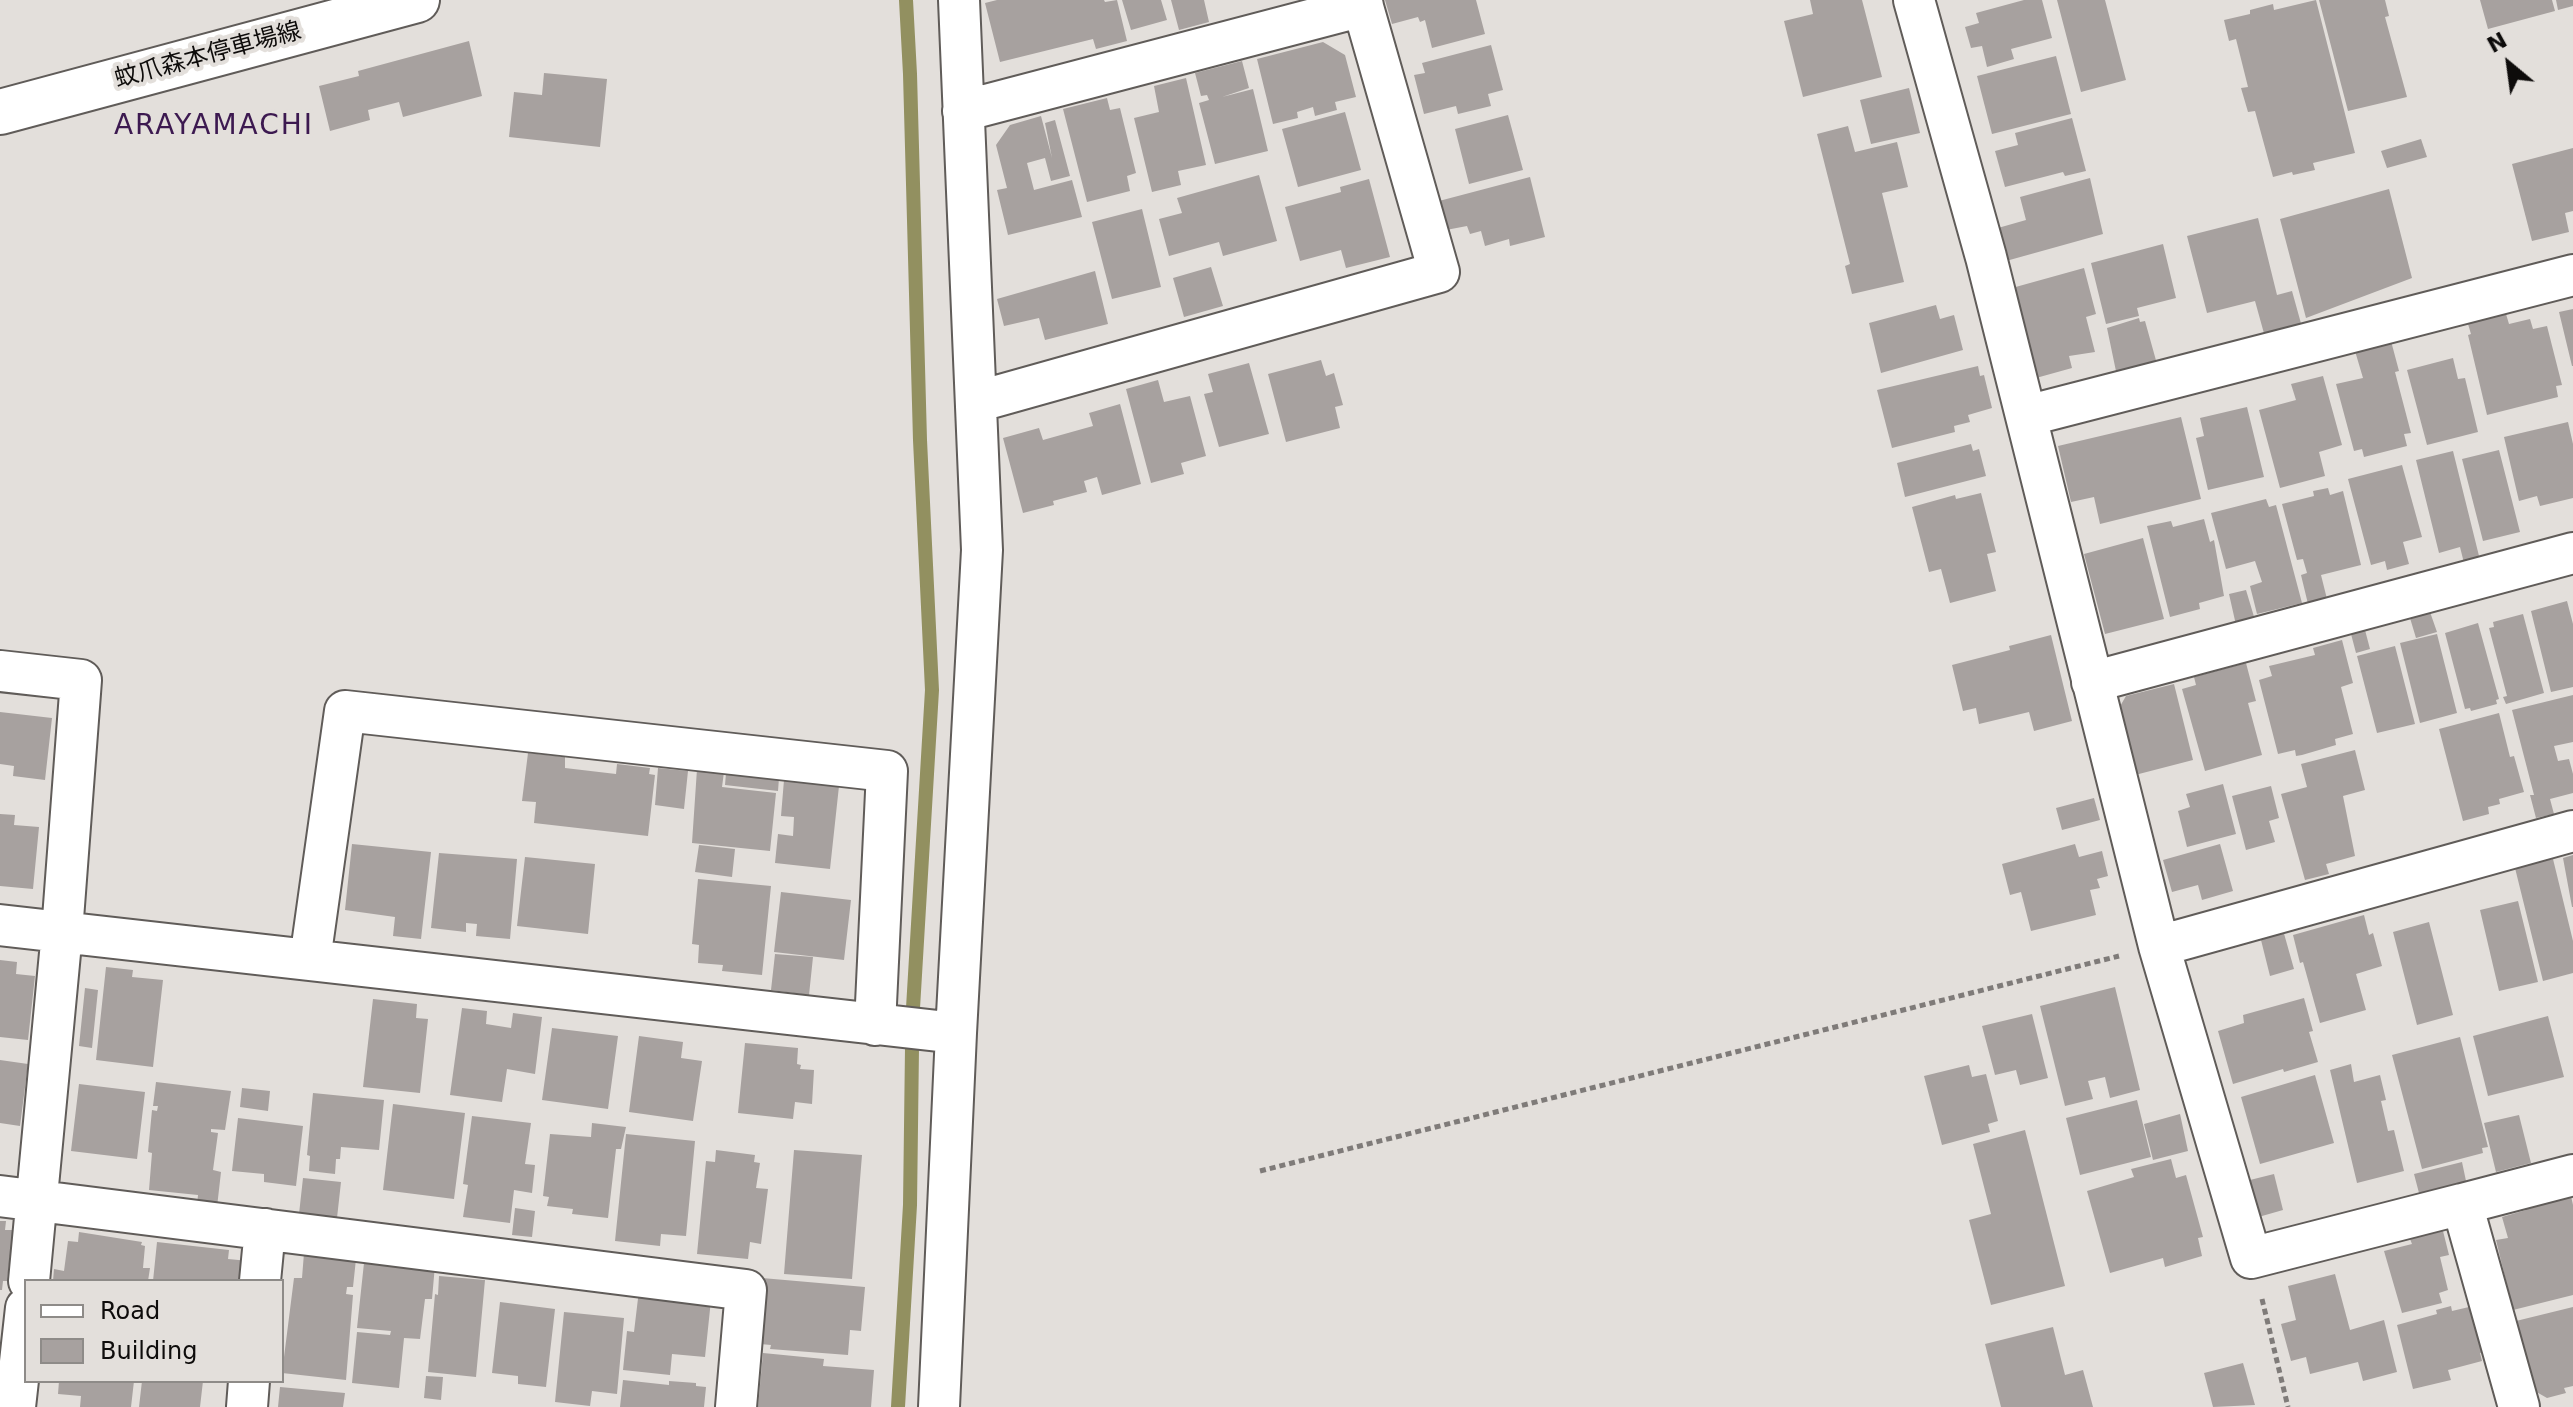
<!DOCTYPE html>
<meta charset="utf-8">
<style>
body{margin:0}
#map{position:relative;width:2573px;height:1407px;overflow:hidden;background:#e3dfdb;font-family:"DejaVu Sans",sans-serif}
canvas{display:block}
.legend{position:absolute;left:24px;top:1279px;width:260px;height:104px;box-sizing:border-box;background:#e3dfdb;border:2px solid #8e8b88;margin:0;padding:10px 14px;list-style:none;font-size:24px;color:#0e0c0b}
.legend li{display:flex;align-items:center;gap:16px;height:40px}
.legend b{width:40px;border:2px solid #8e8b88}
.north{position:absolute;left:2469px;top:24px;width:80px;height:80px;-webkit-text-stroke:6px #e3dfdb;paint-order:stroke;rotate:331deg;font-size:22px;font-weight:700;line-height:32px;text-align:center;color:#0e0c0b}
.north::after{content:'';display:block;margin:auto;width:28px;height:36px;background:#0e0c0b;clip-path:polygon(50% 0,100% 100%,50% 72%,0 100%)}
</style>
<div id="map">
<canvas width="2573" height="1407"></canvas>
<ul class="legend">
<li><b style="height:10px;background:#fff"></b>Road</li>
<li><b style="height:22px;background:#a7a19f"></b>Building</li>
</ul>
<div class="north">N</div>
</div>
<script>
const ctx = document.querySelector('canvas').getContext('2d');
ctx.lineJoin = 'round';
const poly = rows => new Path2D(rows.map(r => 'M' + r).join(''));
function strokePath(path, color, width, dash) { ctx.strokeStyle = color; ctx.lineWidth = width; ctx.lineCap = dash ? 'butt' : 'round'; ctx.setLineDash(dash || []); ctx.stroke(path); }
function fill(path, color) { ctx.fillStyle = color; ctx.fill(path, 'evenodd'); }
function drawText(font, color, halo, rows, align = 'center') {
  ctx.font = font + ' "DejaVu Sans","Noto Sans JP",sans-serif'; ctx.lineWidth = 8; ctx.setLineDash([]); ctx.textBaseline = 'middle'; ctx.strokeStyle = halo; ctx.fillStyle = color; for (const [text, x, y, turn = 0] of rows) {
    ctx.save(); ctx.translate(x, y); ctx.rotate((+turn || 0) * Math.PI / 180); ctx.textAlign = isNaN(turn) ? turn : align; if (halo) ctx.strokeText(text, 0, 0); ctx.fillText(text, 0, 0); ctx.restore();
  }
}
const stream = poly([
 [906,0,910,74,920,440,932,690,913,1008],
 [898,1407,910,1205,912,1048]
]);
const building = poly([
 [997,0,1104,0,1105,2,1117,0,1127,41,1096,49,1093,39,1000,62,985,3],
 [1122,0,1161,0,1167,20,1131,30],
 [1171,0,1204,0,1209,22,1179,30],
 [1385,0,1476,0,1485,34,1432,48,1425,20,1420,22,1418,17,1392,24],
 [1810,0,1862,0,1882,77,1803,97,1784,21,1813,14],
 [2024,0,2042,0,2052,38,2011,49,2014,59,1987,67,1982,46,1971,48,1965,27,1979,23,1976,13],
 [2057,0,2105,0,2126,80,2081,92],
 [2316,0,2355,153,2313,163,2315,170,2293,175,2292,172,2273,177,2255,111,2248,112,2241,88,2248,87,2236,39,2229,41,2224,20,2250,14,2250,10,2273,4,2274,10],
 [2319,0,2385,0,2389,16,2385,17,2407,97,2348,111],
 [2480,0,2552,0,2555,11,2488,29],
 [2556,0,2573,0,2573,6,2558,10],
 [469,41,482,96,403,117,399,102,368,110,370,120,330,131,319,86,359,76,358,71],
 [1323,42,1345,55,1356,97,1335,102,1337,110,1315,116,1313,107,1297,112,1298,118,1273,124,1257,59],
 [1491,45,1503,90,1488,94,1491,106,1458,114,1456,106,1424,114,1414,75,1425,73,1422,63],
 [2056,56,2071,114,1992,134,1977,76],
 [1242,61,1249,88,1222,97,1253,89,1268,151,1215,164,1199,103,1209,100,1207,95,1201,96,1195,73],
 [544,73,607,79,600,147,509,137,514,92,542,95],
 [1186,78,1206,165,1178,171,1181,185,1152,192,1134,118,1159,112,1154,86],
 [1909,88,1920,133,1871,144,1860,100],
 [1107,98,1110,110,1120,108,1136,173,1127,176,1130,191,1087,202,1063,109],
 [1345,112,1361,170,1298,187,1282,129],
 [1508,115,1523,170,1469,184,1455,129],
 [1041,116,1052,158,1045,123,1055,120,1070,176,1051,181,1045,158,1027,163,1034,190,1072,180,1082,217,1008,235,997,190,1007,188,996,145,1010,125],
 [2072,118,2086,171,2065,176,2063,172,2005,187,1995,151,2018,145,2015,133],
 [1848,126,1855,152,1897,142,1908,187,1882,193,1904,282,1852,294,1845,266,1850,264,1817,134],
 [2421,139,2427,157,2387,168,2381,151],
 [2573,148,2573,211,2565,213,2569,232,2532,241,2512,164],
 [1259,175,1277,241,1223,256,1219,242,1169,256,1159,219,1182,213,1177,198],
 [1530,177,1545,237,1510,246,1509,239,1485,246,1481,231,1470,234,1467,226,1446,230,1439,201],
 [2090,178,2103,234,2006,261,1998,228,2026,220,2020,197],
 [1369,179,1390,257,1346,268,1341,250,1300,261,1285,207,1341,192,1340,187],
 [2389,189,2412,278,2306,318,2280,219],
 [1142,209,1161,287,1112,299,1092,222],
 [2258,218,2277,295,2292,291,2302,327,2265,337,2255,301,2207,313,2187,236],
 [2163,244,2176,298,2137,308,2139,316,2106,324,2091,263],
 [1211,267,1223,306,1184,317,1173,278],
 [2084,268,2096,314,2086,317,2095,352,2069,356,2072,368,2036,378,2012,288],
 [1095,271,1108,324,1045,340,1039,318,1004,326,997,299],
 [1936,305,1940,319,1954,315,1963,350,1881,373,1869,323],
 [2573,309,2573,366,2572,366,2559,312],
 [2506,314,2509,324,2530,319,2533,329,2547,326,2562,385,2556,386,2558,397,2487,415,2468,335,2471,334,2468,324],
 [2139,318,2140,322,2145,321,2157,364,2117,376,2107,328],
 [2391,341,2399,371,2395,372,2411,433,2404,434,2407,446,2364,457,2362,449,2354,451,2336,384,2363,378,2355,351],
 [2453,358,2458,379,2465,378,2478,432,2427,445,2407,370],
 [1321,360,1326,376,1334,373,1343,405,1335,407,1340,428,1286,442,1268,374],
 [1249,363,1269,434,1219,447,1204,394,1213,392,1208,374],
 [1978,366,1980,376,1984,375,1992,408,1968,415,1970,422,1954,426,1955,432,1892,448,1877,390],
 [2323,376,2342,445,2319,452,2325,476,2280,488,2259,410,2296,400,2291,384],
 [1158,380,1164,402,1190,396,1206,456,1181,463,1184,474,1151,483,1126,389],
 [1120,404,1141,484,1102,495,1097,477,1084,481,1087,492,1053,501,1054,505,1023,513,1003,438,1039,428,1043,440,1093,426,1089,413],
 [2247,407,2264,477,2208,490,2196,438,2204,436,2200,418],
 [2181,417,2201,499,2100,524,2094,497,2071,502,2058,446],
 [2568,422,2573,444,2573,498,2540,506,2537,496,2519,501,2504,437],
 [1971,444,1973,451,1979,449,1986,476,1905,497,1897,463],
 [2499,450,2520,532,2483,541,2462,459],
 [2453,451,2480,560,2464,563,2460,547,2439,553,2416,460],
 [2402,465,2422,537,2403,542,2409,564,2387,570,2385,561,2371,565,2348,479],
 [2328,488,2330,495,2343,491,2361,565,2321,575,2327,599,2308,604,2301,575,2307,573,2303,559,2297,560,2282,504,2314,496,2313,491],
 [1981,493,1996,552,1987,554,1996,591,1950,603,1941,569,1929,572,1912,507,1955,495,1956,499],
 [2266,499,2269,507,2276,505,2302,603,2257,614,2250,586,2262,582,2255,561,2226,569,2211,513],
 [2204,519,2210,542,2214,540,2224,596,2199,603,2200,609,2170,617,2147,526,2171,521,2173,527],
 [2143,538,2164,619,2105,634,2084,554],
 [2246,590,2255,620,2236,625,2229,594],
 [2567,601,2573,624,2573,687,2551,692,2531,611],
 [2430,612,2437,632,2416,638,2410,618],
 [2523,614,2544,693,2506,704,2503,697,2507,696,2489,628,2494,627,2493,622],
 [2478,623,2499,699,2496,700,2497,704,2471,711,2470,708,2465,709,2445,633],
 [2365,630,2370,649,2356,653,2351,634],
 [2437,634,2457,713,2420,723,2400,643],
 [2051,635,2072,721,2034,731,2029,712,1979,724,1976,708,1963,711,1952,665,2010,650,2009,646],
 [2342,640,2353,683,2341,687,2353,734,2335,739,2336,745,2302,755,2296,756,2295,750,2278,754,2259,680,2272,676,2269,666,2315,655,2313,648],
 [2395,646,2415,724,2377,733,2357,656],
 [2246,663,2256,701,2248,703,2262,755,2205,771,2182,689,2196,685,2194,677],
 [2174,684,2193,760,2135,775,2119,708,2126,696],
 [2573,695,2573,742,2554,746,2558,761,2569,759,2573,774,2573,793,2550,799,2554,814,2536,818,2530,795,2534,795,2512,710],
 [0,712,52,718,45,780,13,776,14,766,0,764],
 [2499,713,2510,757,2514,756,2524,792,2499,799,2500,804,2488,807,2489,814,2463,821,2439,729],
 [2355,750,2365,790,2343,796,2355,856,2326,864,2329,874,2305,880,2281,794,2307,787,2301,764],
 [528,753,565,757,565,768,616,774,617,764,650,768,649,774,655,775,648,836,534,823,536,802,522,801],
 [658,768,688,771,684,809,655,805],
 [697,769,724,772,722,787,776,793,770,851,692,843],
 [726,773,779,778,778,791,725,785],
 [784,780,839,786,830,869,775,863,778,834,793,836,794,817,781,816],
 [2223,784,2236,834,2187,847,2178,811,2190,807,2186,794],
 [2271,786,2279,818,2269,821,2275,842,2246,850,2232,796],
 [2094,798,2100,820,2062,830,2056,808],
 [0,814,15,815,14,825,39,827,33,889,0,886],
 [352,844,431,852,421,939,393,936,395,917,345,910],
 [2075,844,2079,857,2102,851,2108,876,2097,879,2100,888,2090,890,2096,915,2031,931,2021,892,2010,895,2002,864],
 [2220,844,2233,891,2202,900,2198,885,2172,892,2163,860],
 [699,845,735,849,732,877,695,872],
 [439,853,517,859,510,939,476,936,477,924,466,923,466,932,431,928],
 [2573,855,2573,907,2572,907,2563,858],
 [525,857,595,864,588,934,517,926],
 [2553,859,2573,941,2573,973,2543,981,2515,868],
 [698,879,771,886,762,975,722,971,723,965,698,963,699,945,692,944],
 [781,892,851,900,844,960,774,952],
 [2518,901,2538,982,2499,991,2480,910],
 [2364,915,2369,935,2373,933,2382,966,2356,974,2366,1010,2320,1023,2303,962,2300,963,2293,935],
 [2429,922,2453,1015,2417,1025,2393,932],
 [2283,930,2294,969,2270,976,2260,936],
 [775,954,813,957,809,995,771,990],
 [0,960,17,962,16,974,35,976,28,1040,0,1037],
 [106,967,133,970,132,977,163,980,153,1067,96,1060],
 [2115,987,2140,1090,2110,1098,2105,1077,2088,1081,2093,1099,2065,1106,2040,1006],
 [85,988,98,990,92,1048,79,1046],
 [2304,998,2313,1031,2309,1032,2318,1062,2284,1072,2283,1069,2233,1084,2218,1031,2244,1023,2243,1015],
 [373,999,417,1004,416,1018,428,1019,420,1093,363,1087],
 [462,1008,487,1011,486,1024,511,1028,513,1013,542,1017,535,1074,507,1069,502,1102,450,1095],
 [2032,1014,2048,1078,2020,1085,2016,1070,1995,1075,1982,1026],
 [2548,1016,2564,1077,2488,1096,2473,1036],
 [552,1028,618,1036,608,1109,542,1100],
 [639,1036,683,1042,681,1058,702,1061,693,1121,629,1112],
 [2460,1037,2488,1147,2482,1148,2483,1153,2422,1169,2392,1055],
 [745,1043,798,1048,797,1064,801,1065,800,1069,814,1070,812,1104,795,1102,793,1119,738,1113],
 [0,1060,28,1064,20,1126,0,1123],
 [2351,1064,2354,1082,2380,1075,2386,1100,2381,1101,2388,1131,2394,1130,2404,1171,2357,1183,2330,1070],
 [1969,1065,1972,1077,1986,1074,1998,1121,1988,1124,1990,1132,1942,1145,1924,1076],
 [2315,1075,2334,1143,2260,1164,2241,1097],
 [156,1082,231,1091,225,1130,211,1129,211,1132,218,1133,213,1170,221,1172,217,1207,197,1205,198,1195,149,1190,152,1153,148,1152,152,1110,157,1111,158,1106,153,1106],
 [79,1084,145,1092,137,1159,71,1151],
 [242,1088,270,1091,268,1111,240,1107],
 [313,1093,384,1100,379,1150,341,1147,340,1159,336,1159,335,1174,309,1171,310,1156,307,1155],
 [2137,1100,2151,1157,2080,1175,2066,1118],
 [393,1104,465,1113,454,1199,383,1190],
 [2180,1114,2188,1151,2153,1160,2144,1124],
 [2519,1115,2531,1163,2496,1172,2484,1123],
 [472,1116,531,1123,525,1164,535,1165,532,1193,514,1190,510,1223,463,1217,468,1185,463,1184],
 [238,1118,303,1126,296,1186,264,1182,264,1174,232,1171],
 [592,1123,626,1127,621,1149,616,1149,608,1218,572,1214,573,1209,547,1206,549,1197,543,1196,550,1134,591,1137],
 [2025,1130,2065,1286,1991,1305,1969,1220,1991,1214,1973,1144],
 [626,1134,695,1141,686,1236,661,1234,660,1246,615,1241],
 [716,1150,755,1155,754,1162,760,1163,756,1188,768,1189,761,1244,750,1242,748,1259,697,1254,706,1161,715,1162],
 [794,1150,862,1155,852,1279,784,1274],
 [2171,1159,2176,1178,2186,1175,2203,1237,2198,1238,2202,1256,2165,1267,2163,1258,2110,1273,2087,1191,2134,1177,2131,1169],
 [2462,1162,2466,1181,2419,1193,2414,1174],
 [2274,1174,2283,1210,2248,1220,2238,1183],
 [303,1178,341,1182,337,1218,299,1214],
 [2571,1196,2573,1205,2573,1295,2513,1310,2496,1240,2508,1238,2502,1217,2526,1210,2526,1207],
 [515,1208,535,1211,532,1237,512,1235],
 [0,1221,6,1221,5,1230,13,1230,7,1281,3,1281,2,1290,0,1290],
 [2443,1231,2449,1255,2440,1257,2448,1290,2439,1293,2442,1303,2402,1313,2384,1251,2412,1244,2410,1239],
 [79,1232,142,1242,141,1245,145,1246,143,1268,150,1268,148,1281,53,1281,54,1269,64,1271,68,1241,78,1242],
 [157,1242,229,1250,228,1259,249,1261,247,1281,153,1281],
 [304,1253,356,1259,353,1287,347,1287,346,1294,353,1295,346,1380,282,1373,294,1278,302,1278],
 [371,1259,435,1265,432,1299,425,1299,420,1339,404,1338,399,1388,352,1383,357,1332,390,1335,391,1331,357,1328,364,1263,371,1264],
 [2335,1274,2350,1330,2384,1320,2397,1372,2363,1381,2358,1362,2310,1374,2306,1357,2291,1361,2281,1324,2296,1320,2288,1286],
 [439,1276,485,1280,476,1377,428,1372,435,1294,438,1295],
 [762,1278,865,1287,861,1331,850,1330,848,1355,770,1349,771,1345,760,1344],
 [639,1290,711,1300,705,1357,672,1354,670,1375,623,1370,627,1331,634,1332],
 [500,1302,555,1309,546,1387,518,1384,518,1376,492,1373],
 [2451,1306,2452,1311,2469,1307,2473,1309,2484,1352,2480,1353,2482,1361,2448,1370,2451,1380,2413,1389,2397,1325,2437,1314,2436,1310],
 [2573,1307,2573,1386,2564,1388,2566,1393,2547,1398,2533,1390,2516,1321],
 [564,1312,624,1318,617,1394,592,1391,590,1406,555,1402],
 [2053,1327,2065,1375,2083,1370,2093,1407,2001,1407,1985,1344],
 [763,1353,824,1359,823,1366,874,1370,871,1407,758,1407],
 [2243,1363,2255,1405,2213,1407,2204,1373],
 [426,1376,443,1377,441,1400,424,1398],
 [623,1380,669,1385,669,1381,696,1383,696,1386,706,1387,704,1407,620,1407],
 [59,1381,134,1381,131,1407,80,1407,81,1396,58,1394],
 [142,1381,203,1381,200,1407,139,1407],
 [280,1387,345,1393,343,1407,278,1407]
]);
const path = poly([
 [1260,1171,2119,956],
 [2262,1299,2288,1407]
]);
const minor = poly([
 [1914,0,1986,257,2159,946,2251,1258,2462,1204,2519,1407],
 [963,111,1363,6],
 [976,402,1439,272,1361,0],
 [2026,416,2573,275],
 [0,671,81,680,62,932,29,1281],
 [2092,682,2573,553],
 [0,925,956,1033,982,550,959,0],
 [2159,946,2573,831],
 [310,960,345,711,887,771,875,1025],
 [0,1196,746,1290,736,1407],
 [2462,1204,2573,1175],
 [260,1281,265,1229],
 [15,1407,26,1308],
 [247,1407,249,1381],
 [939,1407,956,1033]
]);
const secondary = poly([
 [0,112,417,0]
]);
const streetNames = [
 ["蚊爪森本停車場線",208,56,-15]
];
const quarterNames = [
 ["ARAYAMACHI",214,127]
];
strokePath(stream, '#929060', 14);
fill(building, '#a7a19f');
strokePath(minor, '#605c59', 44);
strokePath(secondary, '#605c59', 48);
strokePath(path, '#7f7b79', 5, [6, 4]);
strokePath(minor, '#fff', 40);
strokePath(secondary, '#fff', 44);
drawText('24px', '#0e0c0b', '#e3dfdb', streetNames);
ctx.letterSpacing = '2px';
drawText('28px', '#3c1950', '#e3dfdb', quarterNames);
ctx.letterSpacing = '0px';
</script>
